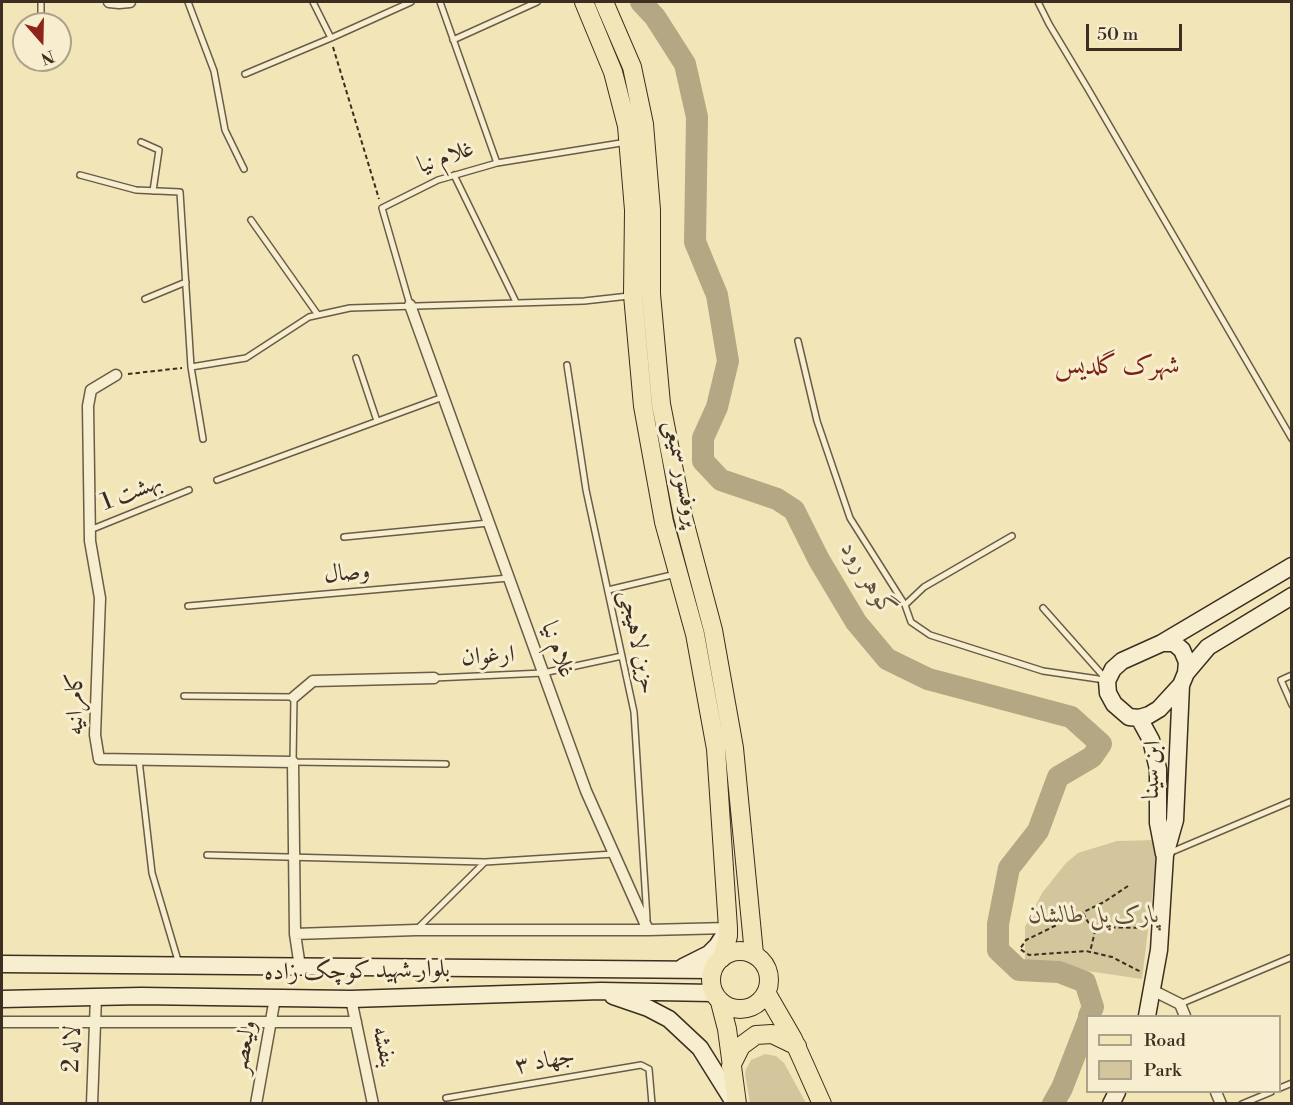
<!DOCTYPE html>
<meta charset="utf-8">
<style>
body{margin:0}
#map{position:relative;width:1293px;height:1105px;overflow:hidden;background:#f2e5b7;font-family:"Libre Bodoni",serif}
canvas{display:block}
.frame{position:absolute;inset:0;border:3px solid #3c2e20;pointer-events:none}
.legend{position:absolute;left:1086px;top:1015px;width:195px;height:78px;box-sizing:border-box;background:#f7eed0;border:2px solid #aca18a;margin:0;padding:8px 10px;list-style:none;font-size:18px;color:#3c2e20}
.legend li{display:flex;align-items:center;gap:12px;height:30px}
.legend b{width:30px;border:2px solid #aca18a}
.north{position:absolute;left:12px;top:12px;width:60px;height:60px;box-sizing:border-box;background:#f7eed0;border:2px solid #aca18a;border-radius:50%;rotate:160deg;font-size:16px;font-weight:700;line-height:24px;text-align:center;color:#3c2e20}
.north::after{content:'';display:block;margin:auto;width:21px;height:27px;background:#8f2418;clip-path:polygon(50% 0,100% 100%,50% 72%,0 100%)}
.scale{position:absolute;left:1086px;top:24px;width:96px;height:27px;box-sizing:border-box;border:3px solid #3c2e20;border-top:0;padding-left:8px;font-size:18px;line-height:21px;white-space:nowrap;color:#3c2e20;-webkit-text-stroke:4px #f7eed0;paint-order:stroke}
</style>
<div id="map">
<canvas width="1293" height="1105"></canvas>
<div class="frame"></div>
<ul class="legend">
<li><b style="height:8px;background:#f2e5b7"></b>Road</li>
<li><b style="height:16px;background:#d3c69d"></b>Park</li>
</ul>
<div class="north">N</div>
<div class="scale">50 m</div>
</div>
<script>
const ctx = document.querySelector('canvas').getContext('2d');
ctx.lineJoin = 'round';
function fill(path, color) { ctx.fillStyle = color; ctx.fill(path, 'evenodd'); }
const poly = rows => new Path2D(rows.map(r => 'M' + r).join(''));
function strokePath(path, color, width, dash) { ctx.strokeStyle = color; ctx.lineWidth = width; ctx.lineCap = dash ? 'butt' : 'round'; ctx.setLineDash(dash || []); ctx.stroke(path); }
function drawText(font, color, halo, rows, align = 'center') {
  ctx.font = font + ' "Libre Bodoni",Amiri,serif'; ctx.lineWidth = 6; ctx.setLineDash([]); ctx.textBaseline = 'middle'; ctx.strokeStyle = halo; ctx.fillStyle = color; for (const [text, x, y, turn = 0] of rows) {
    ctx.save(); ctx.translate(x, y); ctx.rotate((+turn || 0) * Math.PI / 180); ctx.textAlign = isNaN(turn) ? turn : align; if (halo) ctx.strokeText(text, 0, 0); ctx.fillText(text, 0, 0); ctx.restore();
  }
}
const green = poly([
 [1159,840,1142,979,1025,962,1025,927,1042,893,1066,863,1078,853,1117,841],
 [765,1054,776,1056,784,1063,806,1103,750,1103,745,1074,746,1069,751,1060]
]);
const river = poly([
 [641,2,655,17,685,64,697,117,695,242,717,295,728,361,717,407,703,438,703,461,721,480,777,499,794,510,819,560,856,622,887,659,928,679,1071,717,1101,744,1092,757,1058,777,1038,831,1009,868,998,924,998,950,1019,970,1059,972,1085,982,1093,1007,1089,1016],
 [1053,1104,1062,1088,1088,1021]
]);
const path = poly([
 [333,47,379,199],
 [128,374,182,368],
 [1128,886,1104,902,1026,940,1020,949,1029,955,1086,951,1112,957,1141,972],
 [1083,913,1088,922,1096,927,1090,952],
 [1096,927,1147,928]
]);
const lane = poly([
 [41,2,41,24],
 [188,2,214,71,225,130,244,169],
 [313,2,331,38],
 [440,2,497,163],
 [1038,2,1049,24,1088,89,1292,439],
 [453,40,537,2],
 [245,74,331,38,411,2],
 [141,142,159,150,153,191],
 [80,175,136,190,180,192,191,367,203,439],
 [454,175,516,302],
 [251,220,318,315],
 [145,299,186,282],
 [410,305,382,208,438,180,497,163,627,142],
 [798,341,817,421,850,518,905,605],
 [356,358,377,421],
 [567,365,586,490,634,712,647,919],
 [191,367,246,358,309,317,350,308,584,301,629,296],
 [217,480,443,397],
 [90,530,189,490],
 [1012,536,924,587,905,605,911,622,930,635,1043,671,1105,680],
 [344,537,489,523],
 [608,590,676,574],
 [188,606,509,578],
 [1043,608,1106,679],
 [1292,675,1281,680,1292,705],
 [434,678,543,673,622,656],
 [184,696,294,697,293,762,446,764],
 [139,760,152,873,179,964],
 [1169,853,1292,801],
 [207,855,485,862],
 [418,928,485,862,614,854],
 [1180,1004,1292,957],
 [1280,1088,1292,1083],
 [446,1098,641,1065,649,1069,652,1104],
 [1242,1104,1271,1092]
]);
const street = poly([
 [109,2,119,3,130,2],
 [410,305,586,791,648,930,728,928],
 [116,375,91,390,88,406,90,541,100,598,95,735,99,759,293,762,295,934,300,967],
 [294,697,313,681,434,678],
 [295,934,416,930,648,930],
 [1152,990,1180,1004,1185,1016],
 [351,999,373,1104],
 [2,1022,356,1022],
 [1216,1092,1221,1104],
 [92,1104,96,997],
 [256,1104,275,998]
]);
const secondary = poly([
 [1162,643,1174,643,1182,650,1187,662,1186,673,1181,685,1159,709,1149,715,1139,718,1129,717,1114,704,1108,693,1107,681,1113,669,1122,661,1162,643],
 [1162,643,1292,566],
 [1186,673,1208,647,1292,596],
 [1139,718,1151,740,1158,769,1158,823,1164,854],
 [2,964,713,970],
 [683,967,709,954,717,946,728,929],
 [613,996,648,1008,669,1019,700,1048,735,1104],
 [2,999,141,996,351,999,601,991,713,993],
 [1147,1016,1159,950,1165,855,1175,820,1181,685],
 [1111,1104,1117,1092]
]);
const primary = poly([
 [584,2,613,72,627,126,634,210,633,295,643,406,664,522,695,634,716,749,728,928,728,936,722,958],
 [604,2,632,67,644,124,651,210,651,294,661,404,683,517,713,630,734,748,754,954],
 '711 980a29 29 0 1 1 58 0a29 29 0 1 1-58 0Z',
 [767,994,793,1039,822,1104],
 [720,1002,727,1029,737,1104],
 [731,1066,741,1046,756,1035,772,1034,797,1046]
]);
const streetNames = [
 ["غلام نیا",446,158,-19],
 ["پروفسور سمیعی",681,474,79],
 ["بهشت 1",132,493,-22],
 ["وصال",347,574,-5],
 ["حزین لاهیجی",637,642,78],
 ["غلام نیا",557,650,70],
 ["ارغوان",488,657,-3],
 ["کامرانیه",76,704,-90],
 ["ابن سینا",1153,770,-88],
 ["بلوار شهید کوچک زاده",357,972,-1],
 ["ولیعصر",245,1047,-80],
 ["بنفشه",383,1047,78],
 ["لاله 2",73,1049,-88],
 ["جهاد ۳",545,1062,-10]
];
const parkNames = [
 ["پارک پل طالشان",1094,916]
];
const neighbourhoodNames = [
 ["شهرک گلدیس",1117,367]
];
const waterNames = [
 ["گوهر رود",868,580,58]
];
fill(green, '#d3c69d');
strokePath(river, '#b4a784', 22);
strokePath(lane, '#6a5c46', 8);
strokePath(street, '#6a5c46', 13);
strokePath(secondary, '#3c2e20', 19);
strokePath(primary, '#3c2e20', 20);
strokePath(path, '#3c2e20', 2, [4.5, 3]);
strokePath(lane, '#f7eed0', 5);
strokePath(street, '#f7eed0', 10);
strokePath(secondary, '#f7eed0', 16);
strokePath(primary, '#f2e5b7', 18);
drawText('24px', '#3c2e20', '#f7eed0', streetNames);
drawText('italic 24px', '#5a4c39', '#f7eed0', parkNames);
drawText('26px', '#7a1f14', '#f7eed0', neighbourhoodNames);
drawText('italic 26px', '#60523e', '#f7eed0', waterNames);
</script>
